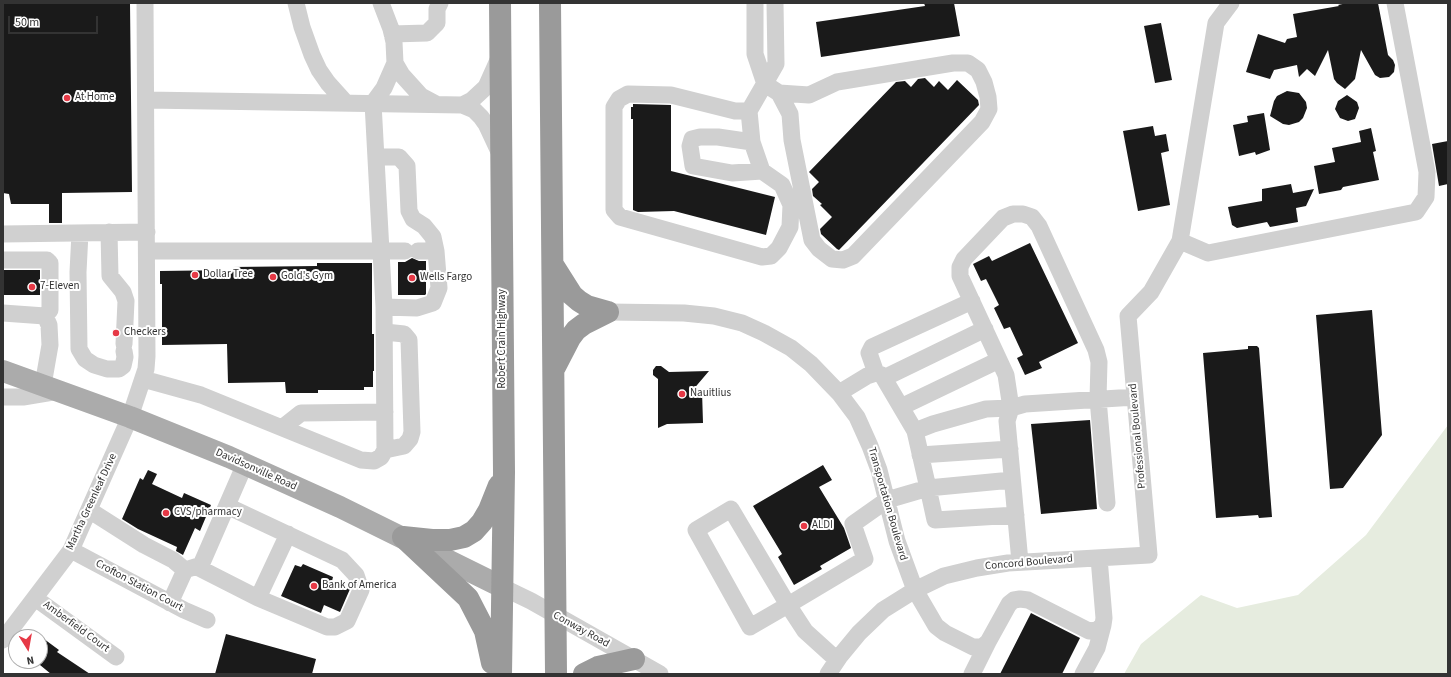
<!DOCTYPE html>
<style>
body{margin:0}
#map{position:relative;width:1451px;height:677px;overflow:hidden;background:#fff;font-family:"Source Sans 3",sans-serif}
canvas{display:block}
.frame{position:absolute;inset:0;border:4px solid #333;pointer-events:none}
.north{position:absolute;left:8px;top:629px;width:40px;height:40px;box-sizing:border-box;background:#fff;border:1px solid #adadad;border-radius:50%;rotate:169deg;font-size:11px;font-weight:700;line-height:16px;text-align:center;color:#333}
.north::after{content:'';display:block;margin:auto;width:14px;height:18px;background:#e63946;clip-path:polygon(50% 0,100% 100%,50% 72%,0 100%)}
.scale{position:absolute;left:8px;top:16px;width:90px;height:18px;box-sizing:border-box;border:2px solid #333;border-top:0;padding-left:5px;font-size:12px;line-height:14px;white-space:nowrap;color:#333;-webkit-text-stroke:3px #fff;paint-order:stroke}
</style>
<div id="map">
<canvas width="1451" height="677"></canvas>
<div class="frame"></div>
<div class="north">N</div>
<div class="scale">50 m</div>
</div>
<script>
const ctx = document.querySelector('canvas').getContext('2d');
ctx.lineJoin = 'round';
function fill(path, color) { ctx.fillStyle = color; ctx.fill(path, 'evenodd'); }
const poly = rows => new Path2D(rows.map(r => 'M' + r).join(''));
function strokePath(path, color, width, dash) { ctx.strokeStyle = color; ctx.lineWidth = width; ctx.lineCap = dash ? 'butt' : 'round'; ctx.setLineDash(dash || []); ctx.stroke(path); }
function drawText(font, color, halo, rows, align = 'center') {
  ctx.font = font + ' "Source Sans 3",sans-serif'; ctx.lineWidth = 4; ctx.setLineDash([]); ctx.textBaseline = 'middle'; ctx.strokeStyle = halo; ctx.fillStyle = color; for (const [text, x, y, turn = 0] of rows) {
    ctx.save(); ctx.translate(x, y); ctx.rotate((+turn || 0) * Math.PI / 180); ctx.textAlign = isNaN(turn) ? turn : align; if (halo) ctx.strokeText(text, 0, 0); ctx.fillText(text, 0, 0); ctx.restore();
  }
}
const green = poly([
 [1448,425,1448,674,1124,674,1141,644,1201,595,1237,608,1298,595,1366,535]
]);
const building = poly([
 [3,3,130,3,132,192,62,193,62,223,49,223,49,204,11,204,9,194,3,193],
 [924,3,954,3,960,36,821,57,816,22,925,6],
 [1347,3,1378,3,1388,55,1393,60,1395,65,1394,72,1389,77,1380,78,1375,75,1361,50,1355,79,1345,89,1337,83,1334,79,1328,50,1315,76,1307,69,1299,77,1297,65,1274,70,1270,79,1246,72,1258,34,1285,43,1287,39,1297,37,1293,14,1339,6,1338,5],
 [1161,23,1172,80,1155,83,1144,26],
 [925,78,934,87,939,81,948,90,957,80,978,100,979,105,839,250,837,249,821,234,820,229,832,217,820,205,822,204,813,196,812,189,819,182,809,172,896,82,905,81,911,87,918,79],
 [1287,91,1299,93,1306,102,1307,108,1303,118,1299,122,1289,125,1283,124,1270,116,1274,101,1277,96],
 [1347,95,1357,102,1359,108,1355,119,1348,121,1340,118,1335,109,1338,101],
 [633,104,671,105,671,171,775,197,766,235,674,211,638,212,633,210,633,119,631,119,631,107,633,107],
 [1264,113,1270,150,1256,155,1255,152,1239,156,1233,125,1248,122,1247,116],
 [1153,126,1155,136,1166,134,1169,151,1161,153,1170,205,1138,211,1123,131],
 [1371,128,1376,151,1373,152,1379,180,1343,187,1341,190,1319,194,1314,166,1335,162,1332,148,1361,142,1359,131],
 [1448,141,1448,184,1439,186,1432,144],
 [1291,184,1293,193,1314,189,1306,206,1296,208,1298,222,1270,227,1267,222,1237,228,1232,225,1228,207,1262,201,1262,189],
 [1030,243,1078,343,1039,362,1042,368,1025,375,1017,358,1023,355,1010,327,1004,329,994,308,999,305,986,279,981,281,973,264,989,256,992,261],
 [412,258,419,261,426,261,426,294,425,295,398,295,398,262,405,262],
 [317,263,372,263,372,334,374,334,374,371,373,371,373,387,364,387,364,390,318,390,318,393,286,393,285,382,228,383,227,344,162,345,162,284,160,284,160,271,233,270,233,267,317,266],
 [3,270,40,270,40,295,3,295],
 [1372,310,1382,435,1343,488,1330,489,1316,315],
 [1248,346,1257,346,1259,348,1272,517,1259,518,1258,515,1216,518,1203,353,1248,349],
 [656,366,661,366,669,372,709,371,692,391,702,391,703,423,667,424,658,428,658,379,653,375,653,370],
 [1090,420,1097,509,1041,514,1031,424],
 [823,465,832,480,819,487,844,528,851,548,820,566,822,569,794,585,778,557,782,554,753,506],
 [148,470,157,474,152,484,182,498,184,493,211,505,200,531,195,528,183,555,176,551,177,547,138,529,122,519,140,478,143,480],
 [303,564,333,577,332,581,350,589,340,612,324,605,321,613,281,596,295,565,301,567],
 [1031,613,1080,638,1062,674,1000,674],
 [226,634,316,659,312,674,215,674],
 [40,636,59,650,57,652,90,674,51,674,40,665]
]);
const minor = poly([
 [296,3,302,27,312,55,319,70,328,83,346,103],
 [755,3,755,54,765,84],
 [392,34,427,33,437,23,437,9,440,3],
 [395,63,402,75,421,96,436,104],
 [765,84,779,93,790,114,792,140,812,240,819,249,832,259,843,260,853,256,982,122,989,109,988,97,984,82,978,70,968,63,953,63,837,82,809,95,779,93],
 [146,100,462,105,474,110,481,117,486,124,500,154],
 [462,105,472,100,486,87,499,58],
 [749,111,735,111,671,95,628,94,619,99,614,107,614,210,620,217,762,257,771,256,779,248,790,227,791,205,782,185,762,171,752,142,749,111,776,64,775,3],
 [752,142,718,137,700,137,692,139,690,146,693,166,732,173,762,171],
 [376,157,399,157,407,166,409,211,413,219,424,226,433,237,436,251,439,288,433,303,417,308,384,307],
 [109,232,110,276,123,292,126,301,124,344],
 [80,233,78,272,79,349,85,359,94,365,107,369,119,369,123,366,125,357,124,351],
 [3,234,147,232],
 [1180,241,1208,253,1416,212,1426,197,1427,172,1395,3],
 [147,251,405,251],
 [418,251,436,251],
 [3,260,47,260,50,263,50,310,45,316],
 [608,312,684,313,714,316,742,323,764,333,791,348,811,364,839,393,857,417,870,446,879,470,897,541,915,590,936,626,945,633,973,647,982,647,988,642,1009,604,1014,600,1020,599,1028,600,1089,631,1097,630,1103,625,1104,618,1099,558],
 [3,313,45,316,49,325,50,345,43,385],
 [385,332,404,334,409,340,412,432,410,439,404,446,385,450],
 [876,373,869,353,872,347,972,301],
 [884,378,985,329],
 [143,379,201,395,361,460,374,461,381,457,385,450,384,307,373,103,384,88,395,63,394,42,391,29,381,3],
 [3,397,23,397,59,391],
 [901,407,999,360],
 [282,428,301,413,385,412],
 [915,431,933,424,986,409,1011,408,1006,375,960,276,960,267,964,259,1003,218,1013,214,1023,214,1032,217,1039,226,1096,350,1099,362,1098,399,1107,503],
 [920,455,1010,449],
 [1012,480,928,488,935,520,1016,515],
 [227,506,342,560,356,575,361,590,347,621,335,627,327,627,258,598],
 [89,510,144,545,173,560,185,570],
 [71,550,184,610,207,620],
 [1020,562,1007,421,1011,408,1025,404,1135,397],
 [197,567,258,598,288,534],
 [502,587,531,601,660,674],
 [35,598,116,657],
 [170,603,185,570,201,565,245,464],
 [3,640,71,550,130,417,146,369,147,356,145,3],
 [837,660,805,631,788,605,731,509,696,530,750,627,788,605,865,559,853,524,887,500,928,488,915,431,882,375,876,373,867,376,839,393],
 [828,674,840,656,859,633,883,610,915,590,944,576,977,568,1008,563,1149,555,1128,316,1151,292,1180,241,1216,23,1231,3],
 [972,674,988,642],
 [1083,674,1097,648,1103,625]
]);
const major = poly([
 [3,371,130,417,229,457,340,507,502,587]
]);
const highway = poly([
 [500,3,504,472,501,674],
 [550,3,556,674],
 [553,265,572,295,579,301,587,306,608,312],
 [555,367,570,338,576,330,584,324,608,312],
 [403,537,468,598,485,631,492,663],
 [403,537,432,540,450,540,464,537,474,531,482,522,489,510,499,485],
 [584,674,598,667,634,659]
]);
const markers = [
 [67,98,4,"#e63946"],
 [195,275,4,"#e63946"],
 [273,277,4,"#e63946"],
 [412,278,4,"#e63946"],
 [32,287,4,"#e63946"],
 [116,333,4,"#e63946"],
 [682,394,4,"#e63946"],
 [166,513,4,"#e63946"],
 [804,526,4,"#e63946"],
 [314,586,4,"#e63946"]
];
const poiNames = [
 ["At Home",75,98],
 ["Dollar Tree",203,275],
 ["Gold's Gym",281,277],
 ["Wells Fargo",420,278],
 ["7-Eleven",40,287],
 ["Checkers",124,333],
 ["Nauitlius",690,394],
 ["CVS/pharmacy",174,513],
 ["ALDI",812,526],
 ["Bank of America",322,586]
];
const streetNames = [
 ["Robert Crain Highway",503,339,-90],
 ["Professional Boulevard",1138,436,-95],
 ["Davidsonville Road",256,470,24],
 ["Martha Greenleaf Drive",92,502,-65],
 ["Transportation Boulevard",887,504,74],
 ["Concord Boulevard",1029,563,-5],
 ["Crofton Station Court",139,586,28],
 ["Amberfield Court",76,627,36],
 ["Conway Road",581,630,29]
];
fill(green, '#e6ecdf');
fill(building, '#1a1a1a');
strokePath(minor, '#d0d0d0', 17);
strokePath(major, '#ababab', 22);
strokePath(highway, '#9a9a9a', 22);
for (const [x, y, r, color] of markers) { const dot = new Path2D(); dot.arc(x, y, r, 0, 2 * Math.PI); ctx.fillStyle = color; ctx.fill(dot); strokePath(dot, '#fff', 1.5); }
drawText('11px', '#333', '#fff', poiNames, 'left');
drawText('11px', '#333', '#fff', streetNames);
</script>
